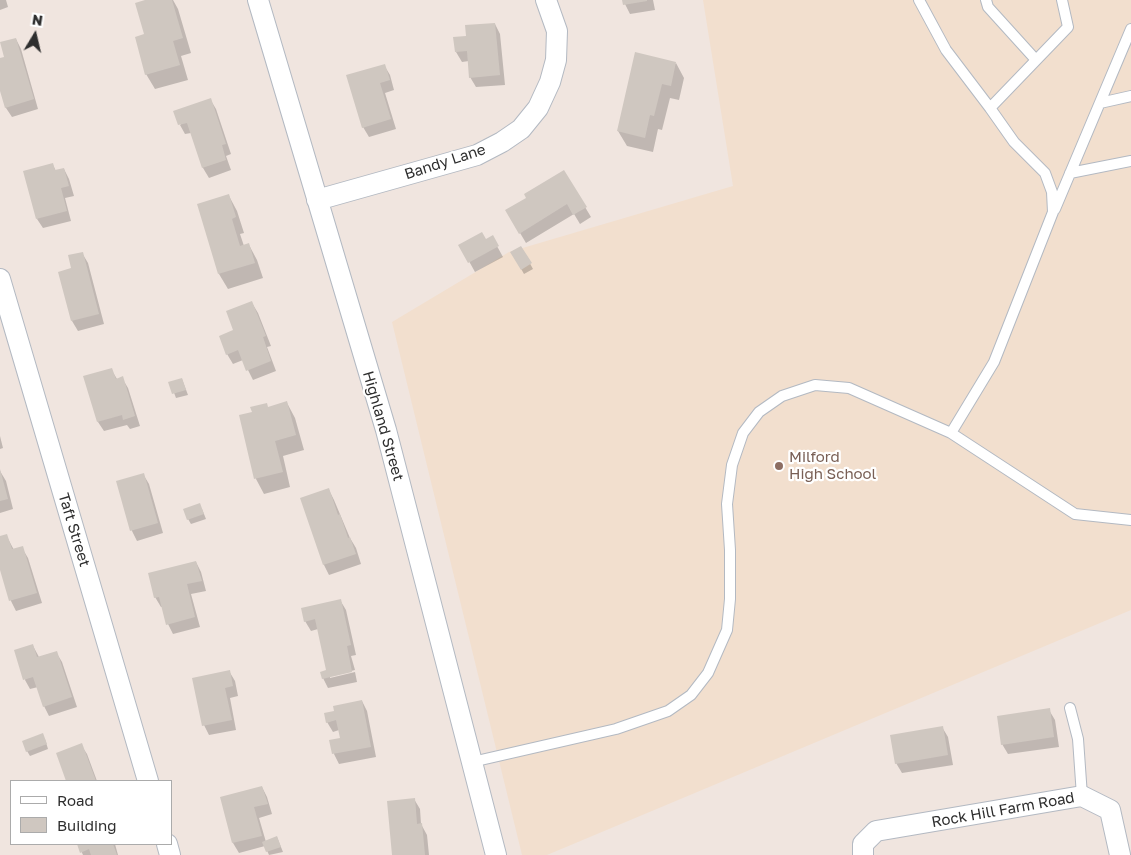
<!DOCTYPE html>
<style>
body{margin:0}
#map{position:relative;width:1131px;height:855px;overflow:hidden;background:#f0e5df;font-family:"Golos Text",sans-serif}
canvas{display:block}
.legend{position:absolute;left:10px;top:780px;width:162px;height:65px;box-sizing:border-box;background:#fff;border:1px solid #ababab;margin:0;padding:6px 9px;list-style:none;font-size:15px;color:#2e2e2e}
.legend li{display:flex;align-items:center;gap:10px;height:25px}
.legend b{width:25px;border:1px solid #ababab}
.north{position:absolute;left:10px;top:10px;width:50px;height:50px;-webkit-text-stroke:4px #fff;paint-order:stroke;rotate:9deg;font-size:14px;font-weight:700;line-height:20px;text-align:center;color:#2e2e2e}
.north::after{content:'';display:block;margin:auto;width:18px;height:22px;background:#2e2e2e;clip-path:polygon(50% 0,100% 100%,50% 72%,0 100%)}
</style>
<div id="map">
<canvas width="1131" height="855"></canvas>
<ul class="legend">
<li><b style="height:6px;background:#fff"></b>Road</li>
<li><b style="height:14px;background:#cfc7c0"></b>Building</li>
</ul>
<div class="north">N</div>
</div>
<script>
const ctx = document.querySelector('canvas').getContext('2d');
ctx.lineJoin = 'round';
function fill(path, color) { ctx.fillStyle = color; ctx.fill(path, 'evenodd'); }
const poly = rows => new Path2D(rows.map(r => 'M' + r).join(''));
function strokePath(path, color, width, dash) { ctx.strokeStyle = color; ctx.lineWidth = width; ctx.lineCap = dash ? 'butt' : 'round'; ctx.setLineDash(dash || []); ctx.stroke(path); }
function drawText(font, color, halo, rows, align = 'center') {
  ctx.font = font + ' "Golos Text",sans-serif'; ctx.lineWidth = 4.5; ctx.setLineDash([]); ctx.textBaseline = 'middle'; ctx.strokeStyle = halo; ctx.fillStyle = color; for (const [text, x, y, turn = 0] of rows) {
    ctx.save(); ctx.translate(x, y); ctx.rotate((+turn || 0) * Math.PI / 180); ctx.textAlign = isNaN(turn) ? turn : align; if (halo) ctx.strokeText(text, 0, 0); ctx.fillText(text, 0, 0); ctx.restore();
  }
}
const education = poly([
 [703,0,1131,0,1131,610,547,855,522,855,392,322,509,252,733,186]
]);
const shadow = poly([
 [0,0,6,0,8,7,0,10],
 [150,0,173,0,178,9,191,53,181,56,188,80,155,89,146,74,146,35],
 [623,0,653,0,655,10,630,14],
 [495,24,500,34,505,85,476,87,470,77,469,61,462,62,456,52,468,37],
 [16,39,21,49,38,109,12,117,6,108,0,87,0,59,6,58],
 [676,63,684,78,679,100,670,98,662,130,658,129,653,152,627,146,618,131],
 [384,65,390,75,394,90,385,93,396,129,369,137,363,127],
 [210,99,216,109,231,154,226,156,231,170,209,178,203,168,191,133,185,134,180,125],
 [53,165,56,171,64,169,69,179,74,196,65,198,71,221,43,228,37,219],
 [564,172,591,217,580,224,574,214,526,243,507,211,528,198],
 [229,196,237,211,244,233,240,234,244,246,249,245,257,260,263,278,228,289,219,274],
 [492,237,503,257,475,272,460,245,486,240],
 [521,247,533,269,524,274,512,253],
 [82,253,88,263,104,324,78,331,72,321,73,269],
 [252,303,258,313,271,346,267,347,276,371,253,380,243,360,233,364,227,354,234,331],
 [111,369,117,379,122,378,128,388,140,426,130,429,127,425,104,431,98,422],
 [182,379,188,395,176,398,170,382],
 [287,403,295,418,304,450,283,456,290,487,264,494,256,479,241,416],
 [0,436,3,448,0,449],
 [0,471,6,481,13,509,0,513],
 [143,474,149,484,163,533,137,541,132,531,118,482],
 [329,490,334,500,350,538,356,548,361,564,329,575,324,565,302,498],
 [202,509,206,519,191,524,188,519],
 [6,535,14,550,22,548,28,558,42,603,16,611,11,601,0,565,0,537],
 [196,562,201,572,206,591,191,594,200,627,173,634,168,624,163,607,161,607,155,597],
 [340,600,346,610,356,655,351,656,355,670,330,676,330,678,355,672,357,682,328,688,323,678,328,671,318,629,311,631,305,621],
 [33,646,39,657,56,652,62,662,77,707,49,716,44,706,38,687,30,689,25,680],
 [229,671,235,681,238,696,230,698,236,730,209,735,204,725],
 [362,701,367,711,376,757,339,764,334,754,331,741,341,739,339,730,333,732,327,722,336,712],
 [1049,710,1055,720,1059,747,1008,754,1002,744],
 [942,727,948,737,953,765,902,773,896,763],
 [45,739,48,749,30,756,27,751],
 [81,745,87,754,97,781,67,781,57,754],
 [262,787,267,797,272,814,259,818,266,842,277,837,283,852,269,855,265,846,239,853,233,843,222,798],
 [414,799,420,809,421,824,427,835,429,855,394,855],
 [78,844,115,844,118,855,83,855]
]);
const building = poly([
 [145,0,172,0,183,38,173,41,180,65,145,75,135,37,144,34,135,3],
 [622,0,647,0,647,1,623,5],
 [495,23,500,75,469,78,467,51,455,52,453,37,466,36,465,25],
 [16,38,34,99,5,108,0,91,0,58,4,57,0,42],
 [635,52,676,62,671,86,662,84,654,116,650,115,645,138,617,131],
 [385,64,390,80,380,83,391,119,362,128,346,75],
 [211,98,226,144,222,145,226,160,202,168,187,123,178,125,173,111],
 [53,163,55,170,64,168,69,186,61,188,67,211,36,219,23,171],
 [564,170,587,207,573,215,567,204,519,234,505,210,526,198,524,194],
 [229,194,236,217,232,219,240,246,249,243,255,263,218,274,197,204],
 [482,232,486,239,493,235,499,246,468,263,458,245],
 [521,246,532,263,521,270,510,252],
 [83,252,99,314,71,321,58,272,71,268,68,255],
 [252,301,266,336,263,337,271,361,246,371,238,350,226,355,219,336,233,330,226,311],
 [112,368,116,379,123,376,135,416,123,420,122,415,97,422,83,376],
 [182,378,186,390,172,394,168,382],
 [287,401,296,435,275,441,283,472,254,479,239,415,252,412,250,407,267,403,268,407],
 [0,469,8,499,0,501],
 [144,473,158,523,130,531,116,481],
 [329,488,338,515,340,514,348,538,350,537,356,554,323,565,300,498],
 [200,503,204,514,187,520,183,509],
 [7,534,12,549,23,546,37,593,9,601,0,570,0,536],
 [196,561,202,581,187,584,195,617,166,625,159,597,154,598,148,573],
 [341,599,351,645,347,646,352,672,322,679,320,672,326,670,315,619,304,622,301,608],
 [33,644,37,657,57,651,72,697,43,707,33,677,23,680,14,650],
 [230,670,233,686,225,688,232,720,202,726,192,678],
 [362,700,371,747,332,754,329,740,340,738,336,720,326,723,324,713,334,711,333,706],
 [1050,708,1054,737,1001,745,997,716],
 [943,726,948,755,895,764,890,735],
 [43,733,47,744,26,752,22,741],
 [82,743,96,781,66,781,56,753],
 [262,786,268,804,254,807,262,836,232,843,220,797],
 [415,798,417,824,422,823,425,855,392,855,387,801],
 [277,836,281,847,266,852,262,842],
 [77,844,113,844,117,855,91,855,89,849,80,853]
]);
const lane = poly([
 [986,0,988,7,1036,60],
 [1100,103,1131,96],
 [990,108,1068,27,1062,0],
 [1070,173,1131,161],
 [1055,209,1131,29],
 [951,433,1075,514,1131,520],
 [1070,708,1078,739,1082,796],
 [472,762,616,729,668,711,691,695,708,673,727,630,730,599,730,550,727,504,732,465,743,433,759,412,782,396,815,385,849,388,951,433,994,362,1053,212,1052,192,1045,173,1014,142,990,108,946,50,919,0]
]);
const street = poly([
 [258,0,386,430,496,855],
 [317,200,477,155,502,142,521,129,538,108,550,82,556,60,557,31,546,0],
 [0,279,148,781],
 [167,844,170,855],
 [863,855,863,844,876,831,1082,796,1110,810,1120,855]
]);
const markers = [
 [779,466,5,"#8d6e63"]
];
const streetNames = [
 ["Bandy Lane",445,162,-18],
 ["Highland Street",383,426,74],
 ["Taft Street",74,530,73],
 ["Rock Hill Farm Road",1003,810,-10]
];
const educationNames = [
 ["Milford",789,457],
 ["High School",789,474]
];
fill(education, '#f2dfce');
fill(shadow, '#0003');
fill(building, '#cfc7c0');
strokePath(lane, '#b3b9c2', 12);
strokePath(street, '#b3b9c2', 22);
strokePath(lane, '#fff', 10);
strokePath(street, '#fff', 20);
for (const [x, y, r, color] of markers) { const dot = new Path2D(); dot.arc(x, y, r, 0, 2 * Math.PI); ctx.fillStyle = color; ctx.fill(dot); strokePath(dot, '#fff', 2); }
drawText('15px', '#2e2e2e', '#fff', streetNames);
drawText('15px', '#785e54', '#fff', educationNames, 'left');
</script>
